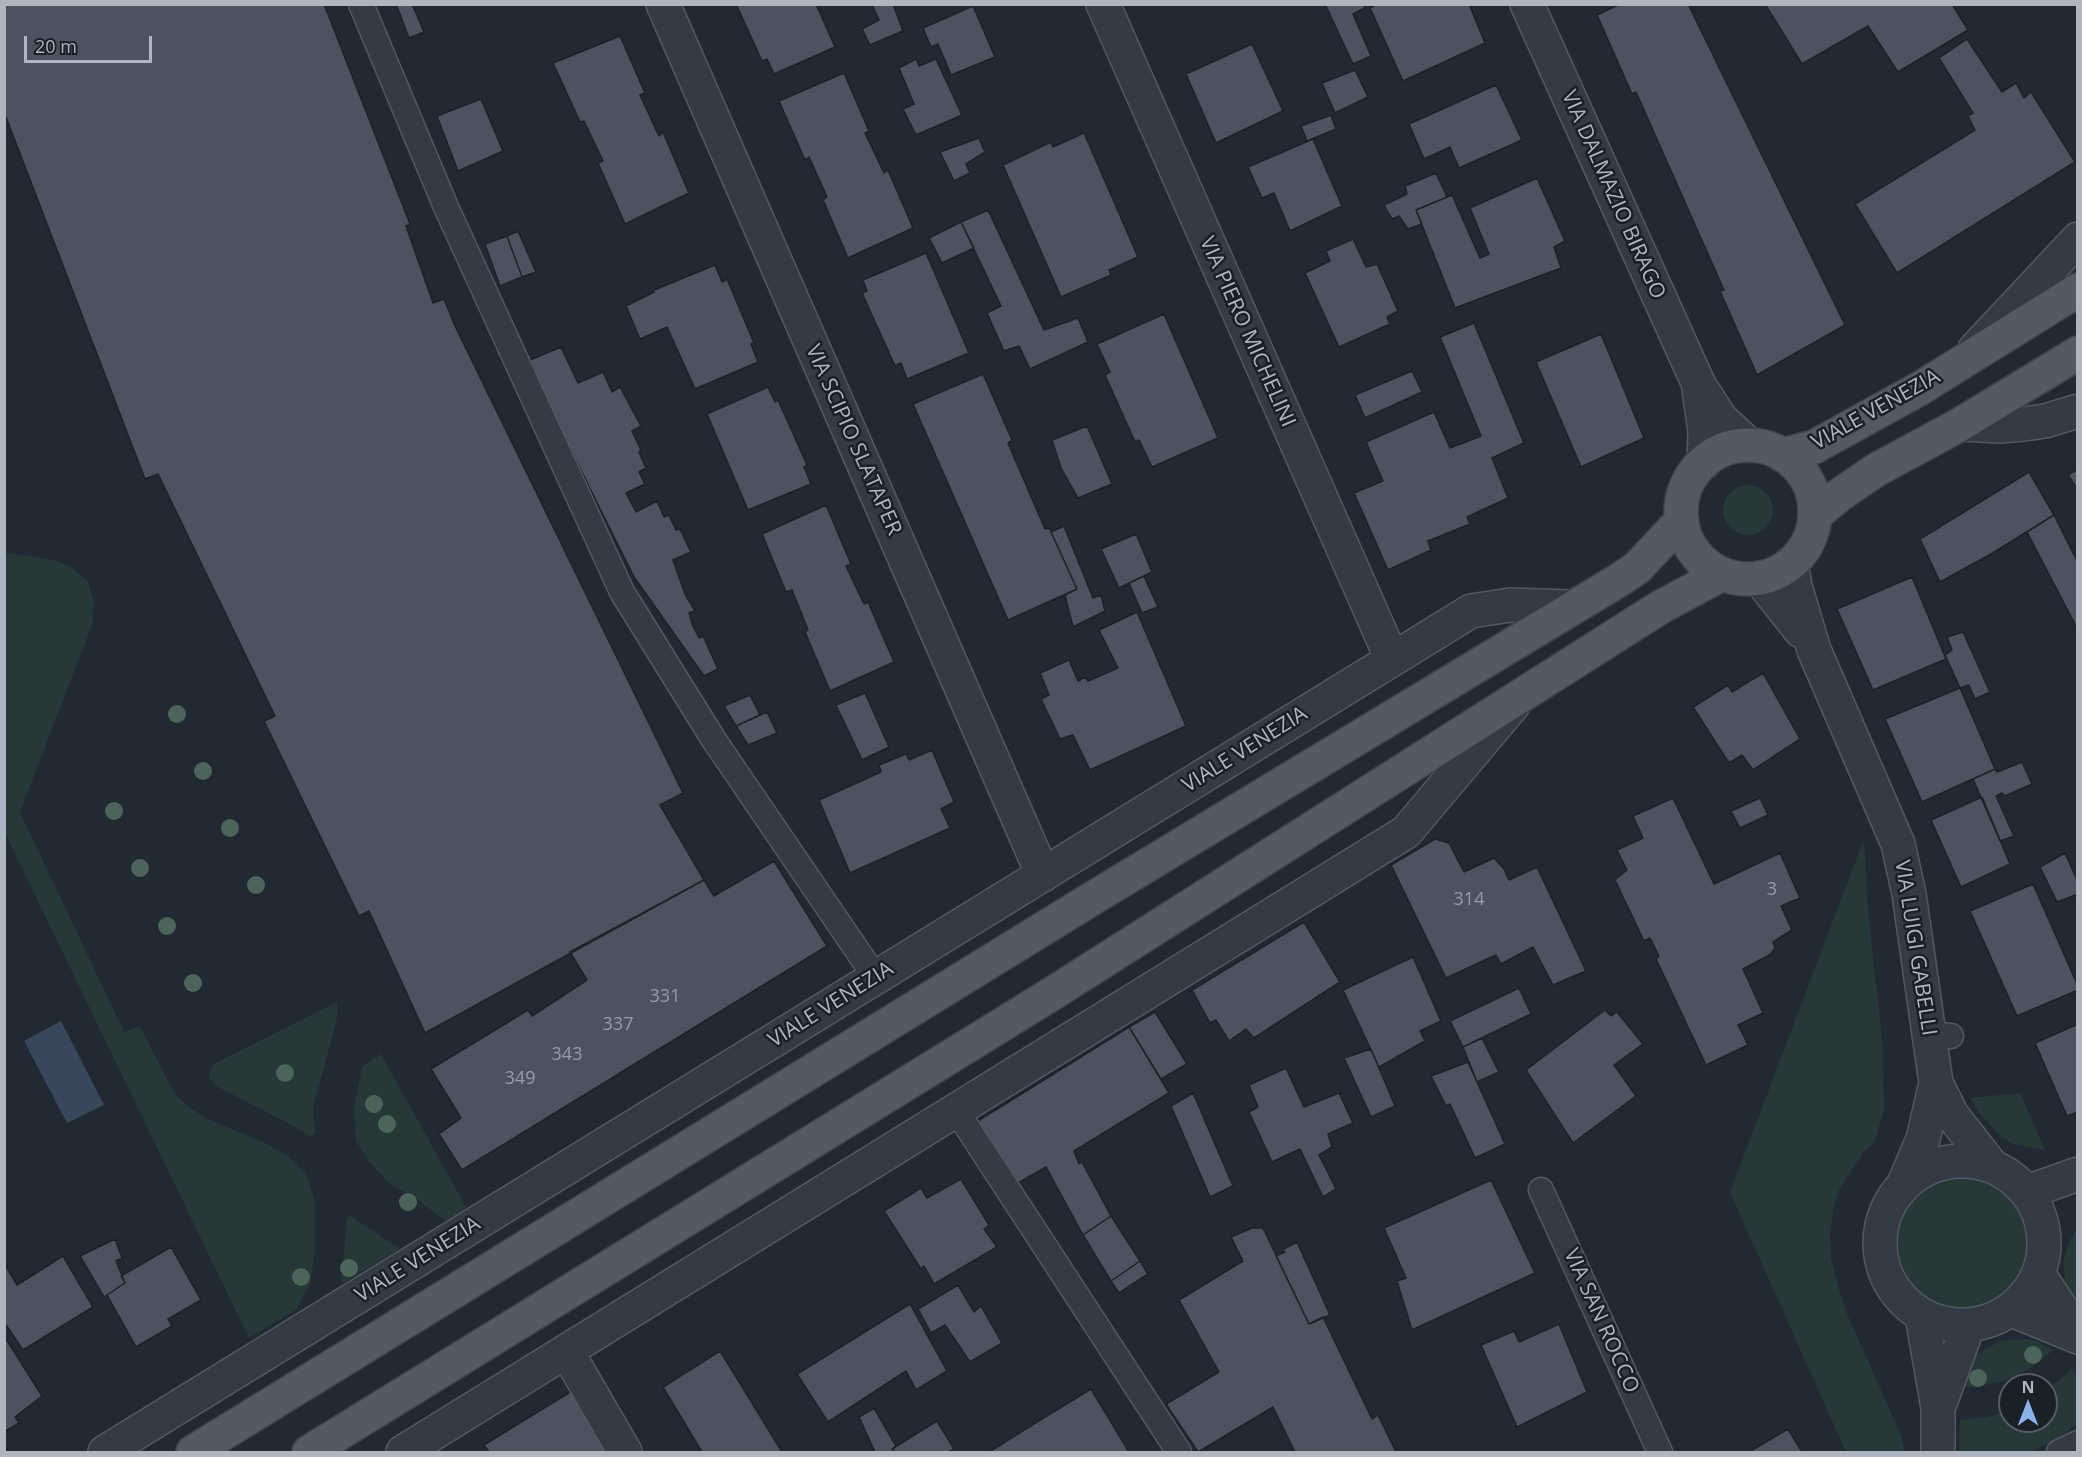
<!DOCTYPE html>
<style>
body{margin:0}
#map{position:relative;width:2082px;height:1457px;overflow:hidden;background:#212933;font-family:"Open Sans",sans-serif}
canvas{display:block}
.frame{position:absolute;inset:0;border:6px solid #aeb6c1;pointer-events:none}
.north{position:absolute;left:1998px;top:1373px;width:60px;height:60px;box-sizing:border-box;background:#1a2028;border:2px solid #555c65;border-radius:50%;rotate:0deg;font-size:16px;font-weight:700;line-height:24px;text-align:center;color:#aeb6c1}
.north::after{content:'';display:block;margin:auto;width:21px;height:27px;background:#8ab1ea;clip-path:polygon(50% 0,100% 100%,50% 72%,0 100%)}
.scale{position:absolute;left:24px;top:36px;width:128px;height:27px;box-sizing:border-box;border:3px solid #aeb6c1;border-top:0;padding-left:8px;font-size:18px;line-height:21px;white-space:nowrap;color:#aeb6c1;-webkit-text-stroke:4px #1a2028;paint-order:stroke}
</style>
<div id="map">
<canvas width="2082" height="1457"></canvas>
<div class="frame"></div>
<div class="north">N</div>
<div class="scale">20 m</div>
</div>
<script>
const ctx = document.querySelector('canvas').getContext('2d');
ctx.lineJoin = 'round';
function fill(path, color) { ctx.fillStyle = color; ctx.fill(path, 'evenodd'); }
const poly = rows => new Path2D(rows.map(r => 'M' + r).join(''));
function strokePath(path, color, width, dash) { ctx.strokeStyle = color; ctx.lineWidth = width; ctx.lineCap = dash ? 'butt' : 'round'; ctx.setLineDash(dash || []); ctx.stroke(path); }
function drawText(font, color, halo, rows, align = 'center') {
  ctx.font = font + ' "Open Sans",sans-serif'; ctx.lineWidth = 5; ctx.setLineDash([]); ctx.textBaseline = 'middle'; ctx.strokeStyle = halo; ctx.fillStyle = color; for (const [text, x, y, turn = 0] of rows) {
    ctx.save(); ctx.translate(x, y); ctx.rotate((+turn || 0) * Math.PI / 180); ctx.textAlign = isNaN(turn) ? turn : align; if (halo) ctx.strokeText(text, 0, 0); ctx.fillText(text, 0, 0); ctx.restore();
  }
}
const green = poly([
 '1723 510a25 25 0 1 1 50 0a25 25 0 1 1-50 0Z',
 [5,553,54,560,71,567,87,580,94,602,92,625,20,812,124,1032,140,1026,173,1091,186,1105,207,1119,261,1141,289,1157,307,1175,315,1202,315,1254,310,1284,296,1310,249,1338,5,833],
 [1864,839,1869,921,1883,1046,1884,1110,1875,1141,1863,1153,1839,1190,1833,1211,1830,1236,1831,1259,1838,1286,1848,1316,1901,1435,1905,1452,1846,1452,1730,1192],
 [337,1002,338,1012,336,1023,313,1108,316,1133,311,1137,299,1129,216,1086,210,1079,209,1072,214,1064],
 [381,1054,467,1209,446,1221,415,1198,390,1184,370,1163,356,1141,354,1108,362,1067],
 [2020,1093,2045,1150,2013,1144,2001,1137,1978,1111,1970,1098],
 '1890 1243a72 72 0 1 1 144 0a72 72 0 1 1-144 0Z',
 [351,1216,400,1249,341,1284,347,1218],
 [2076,1230,2078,1234,2077,1313,2067,1293,2063,1263,2070,1240],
 [2026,1339,2039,1342,2053,1350,2033,1367,2004,1381,1975,1387,1961,1387,1969,1363,1978,1354,2000,1341],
 [2072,1369,2077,1375,2077,1423,2065,1434,2031,1452,1959,1452,1960,1420,1989,1417,2010,1409,2010,1421,2046,1421,2046,1391]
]);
const water = poly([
 [61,1021,104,1105,67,1123,24,1041]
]);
const building = poly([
 [4,4,324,4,410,224,406,226,433,303,444,299,455,326,683,793,660,805,704,880,425,1033,369,911,359,916,264,721,275,716,158,474,145,479,4,112,4,4],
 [396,4,412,4,424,32,409,38,396,4],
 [736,4,816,4,835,47,774,74,767,59,762,61,736,4],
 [872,4,893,4,903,31,870,45,862,29,879,20,872,4],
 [1325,4,1363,4,1365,8,1353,14,1371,56,1353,64,1325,4],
 [1377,4,1469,4,1485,43,1403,81,1370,8,1377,4],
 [1620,4,1688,4,1845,325,1757,375,1720,291,1724,290,1636,92,1632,94,1597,15,1620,4],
 [1765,4,1952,4,1968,30,1898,72,1868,26,1802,64,1765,4],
 [973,6,995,57,951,75,938,44,931,47,923,28,973,6],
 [620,36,645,93,640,95,659,136,663,132,689,193,625,224,598,163,603,161,584,121,580,122,553,63,620,36],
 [1967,39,2002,92,2016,83,2024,98,2031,92,2075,162,1897,273,1855,204,1975,130,1968,116,1973,113,1939,58,1967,39],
 [1252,44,1283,111,1216,143,1186,74,1252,44],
 [916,59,919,66,936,59,962,115,916,135,903,109,914,104,899,68,916,59],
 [1355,70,1368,97,1335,113,1322,83,1355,70],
 [844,73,869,131,865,133,884,173,888,170,913,228,848,258,823,200,827,197,809,157,805,160,779,101,844,73],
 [1496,85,1522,140,1459,168,1450,147,1424,159,1409,124,1496,85],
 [481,99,503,151,458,171,437,116,481,99],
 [1331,115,1336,129,1307,141,1301,126,1331,115],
 [1084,133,1138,257,1109,270,1111,275,1061,297,1003,165,1051,142,1053,147,1084,133],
 [979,138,985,152,966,164,970,173,954,181,940,152,979,138],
 [1313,139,1342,206,1290,231,1274,193,1262,198,1248,167,1313,139],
 [1436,173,1447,197,1416,210,1422,224,1408,229,1399,216,1392,219,1384,205,1407,194,1405,186,1436,173],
 [1537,178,1565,241,1554,247,1561,268,1455,308,1416,210,1452,195,1480,258,1489,254,1470,208,1537,178],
 [988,210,1044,330,1078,318,1088,342,1030,369,1019,346,1004,351,987,313,1001,306,961,222,988,210],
 [961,222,974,248,942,263,929,238,961,222],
 [518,231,536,272,522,277,507,236,518,231],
 [507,236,522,277,500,286,485,244,507,236],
 [1353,239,1366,267,1377,264,1398,311,1387,317,1390,324,1339,347,1305,273,1330,261,1326,251,1353,239],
 [926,253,969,353,907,379,901,363,895,366,862,293,867,291,863,280,926,253],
 [715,265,722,282,727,279,754,343,751,344,758,362,695,389,667,327,640,339,626,306,654,292,654,290,715,265],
 [1164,314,1218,438,1152,467,1139,440,1135,442,1105,375,1110,372,1097,344,1164,314],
 [1474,323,1524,443,1492,458,1508,498,1467,517,1470,524,1428,541,1431,550,1388,570,1354,493,1383,481,1366,442,1434,412,1450,448,1481,436,1440,337,1474,323],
 [1601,334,1644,438,1581,467,1536,362,1601,334],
 [561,347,578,383,603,372,612,392,620,387,641,426,632,431,641,450,639,452,646,468,639,472,645,484,626,493,636,512,657,501,664,517,669,515,676,530,680,529,691,552,673,560,685,594,695,611,689,613,693,626,699,638,703,636,718,669,704,676,634,577,545,398,530,360,561,347],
 [1412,371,1422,392,1365,418,1355,395,1412,371],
 [983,374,1012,440,1008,443,1045,529,1049,528,1051,532,1077,589,1008,620,913,404,983,374],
 [768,387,775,402,778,400,807,465,804,467,811,484,748,510,707,414,768,387],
 [1087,426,1112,484,1078,498,1061,468,1052,440,1087,426],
 [2078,469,2078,490,2068,475,2078,469],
 [2029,472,2054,515,1991,554,1940,582,1920,539,2029,472],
 [826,505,851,564,846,566,864,604,868,602,894,662,830,691,805,632,808,630,792,590,786,592,762,534,826,505],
 [2054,515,2078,563,2078,630,2027,532,2054,515],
 [1064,526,1093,598,1101,595,1105,611,1073,627,1065,595,1077,589,1051,532,1064,526],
 [1136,534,1152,572,1119,588,1101,549,1136,534],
 [1144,576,1158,607,1142,613,1129,583,1144,576],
 [1912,577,1946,659,1873,690,1837,609,1912,577],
 [1137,612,1186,726,1090,770,1073,735,1060,739,1041,699,1049,695,1040,673,1069,660,1078,681,1085,677,1088,681,1118,668,1099,630,1137,612],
 [1963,632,1990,692,1975,699,1969,685,1960,688,1945,655,1952,650,1947,637,1963,632],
 [1763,673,1800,739,1753,770,1742,755,1729,763,1693,707,1728,685,1732,692,1763,673],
 [1960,688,1995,769,1922,802,1885,719,1960,688],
 [865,693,889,747,862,760,836,705,865,693],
 [750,695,760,715,736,726,724,706,750,695],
 [767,712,777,733,748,745,736,726,767,712],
 [932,750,954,802,941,809,950,828,850,873,819,800,881,772,879,765,906,754,909,760,932,750],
 [2022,762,2032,784,2005,796,2002,793,1996,796,2014,836,2000,841,1973,779,1995,769,1997,772,2022,762],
 [1982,797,2010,864,1961,887,1931,820,1982,797],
 [1673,798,1714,884,1780,853,1800,898,1781,906,1792,930,1773,942,1775,948,1771,954,1743,969,1763,1013,1738,1025,1748,1045,1706,1065,1656,959,1659,956,1650,938,1644,941,1615,880,1627,870,1617,850,1643,838,1633,816,1673,798],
 [1760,798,1768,815,1740,828,1731,811,1760,798],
 [1435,839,1449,843,1464,872,1494,858,1504,869,1509,880,1537,867,1586,971,1553,985,1533,947,1501,964,1496,955,1446,978,1391,865,1435,839],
 [2065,853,2078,882,2078,894,2057,902,2040,867,2065,853],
 [774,861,827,946,462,1170,439,1134,461,1118,431,1069,528,1010,532,1016,587,980,570,952,704,880,714,896,774,861],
 [2033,884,2078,986,2078,990,2017,1016,1970,911,2033,884],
 [1304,922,1340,982,1254,1038,1246,1029,1229,1041,1216,1020,1210,1023,1192,990,1304,922],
 [1413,957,1441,1021,1420,1031,1425,1041,1379,1067,1343,990,1413,957],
 [1519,988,1531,1014,1463,1047,1450,1021,1519,988],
 [1605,1010,1611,1016,1617,1012,1643,1044,1614,1065,1636,1096,1573,1143,1526,1070,1605,1010],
 [1155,1012,1187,1064,1161,1079,1129,1027,1155,1012],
 [2078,1024,2078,1112,2067,1116,2035,1043,2078,1024],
 [1129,1027,1169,1093,1074,1151,1079,1164,1082,1162,1111,1216,1083,1235,1046,1167,1011,1187,973,1124,1129,1027],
 [1482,1038,1499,1072,1477,1082,1463,1047,1482,1038],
 [1371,1049,1395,1106,1371,1117,1344,1058,1371,1049],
 [1468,1062,1505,1144,1475,1158,1450,1104,1446,1106,1431,1076,1468,1062],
 [1286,1068,1304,1107,1339,1093,1353,1123,1328,1134,1332,1147,1319,1155,1336,1189,1323,1197,1300,1149,1272,1162,1249,1112,1258,1107,1249,1085,1286,1068],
 [1193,1093,1233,1186,1210,1197,1171,1106,1193,1093],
 [961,1179,989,1225,984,1229,997,1247,934,1284,924,1266,921,1269,884,1211,921,1188,927,1198,961,1179],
 [1491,1180,1535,1273,1412,1330,1397,1281,1406,1278,1384,1228,1491,1180],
 [1111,1216,1140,1261,1111,1281,1083,1235,1111,1216],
 [1252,1228,1263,1228,1309,1324,1323,1317,1372,1419,1378,1415,1396,1452,1295,1452,1273,1407,1198,1452,1166,1404,1219,1372,1179,1300,1243,1261,1231,1237,1252,1228],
 [115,1239,122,1258,116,1261,125,1283,104,1297,80,1256,115,1239],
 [1297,1242,1330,1315,1309,1324,1276,1256,1285,1252,1282,1250,1297,1242],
 [171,1247,201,1300,168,1319,172,1326,136,1347,107,1295,125,1283,121,1276,171,1247],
 [63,1256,93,1307,23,1350,4,1322,4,1263,17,1285,63,1256],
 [1140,1261,1148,1274,1119,1293,1111,1281,1140,1261],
 [958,1285,974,1312,981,1306,1002,1343,970,1362,945,1325,931,1333,918,1309,958,1285],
 [910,1304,947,1371,916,1390,906,1371,828,1422,797,1374,910,1304],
 [1559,1324,1587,1392,1517,1427,1481,1345,1514,1331,1519,1342,1559,1324],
 [4,1336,42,1396,15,1417,19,1423,4,1432,4,1336],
 [720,1351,741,1385,782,1452,702,1452,663,1387,720,1351],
 [575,1389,610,1452,489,1452,484,1445,575,1389],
 [1091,1389,1129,1452,989,1452,1037,1422,1091,1389],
 [874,1408,896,1446,892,1449,895,1452,875,1452,859,1417,874,1408],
 [937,1421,954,1449,948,1452,895,1452,892,1449,937,1421],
 [1788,1429,1802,1452,1749,1452,1788,1429]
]);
const service = poly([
 [361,4,446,207,622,592,714,740,876,978],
 [1929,1034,1951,1036],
 [956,1110,1179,1452],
 [1541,1190,1660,1452],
 [2059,1452,2078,1443]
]);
const minor = poly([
 [663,4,1043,875],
 [1103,4,1392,659],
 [1975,349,2078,239],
 [1961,424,1999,426,2024,424,2045,421,2078,411],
 [2027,1192,2078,1174],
 [2039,1275,2078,1334],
 [2012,1310,2078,1337],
 [567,1352,625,1452],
 [105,1452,1471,611,1510,605,1571,607],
 [403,1452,1406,832,1513,705]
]);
const tertiary = poly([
 [1527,4,1699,385,1721,419,1749,445],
 [1699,390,1705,431,1704,462],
 [1791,563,1795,586,1814,650,1898,844,1909,894,1936,1083,1952,1115,1991,1165],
 [1759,578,1801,631],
 '1880 1243a82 82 0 1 1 164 0a82 82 0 1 1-164 0Z',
 [1904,1184,1923,1139,1936,1083],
 [1922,1316,1938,1408,1938,1452],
 [1939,1406,1968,1326]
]);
const primary = poly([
 '1681 512a67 67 0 1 1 134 0a67 67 0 1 1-134 0Z',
 [1782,455,1814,447,1919,389,2078,290],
 [1815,515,1838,496,1876,470,1961,424,2078,353],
 [193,1452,1093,898,1619,580,1637,568,1682,520],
 [309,1452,1050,995,1659,608,1722,574]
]);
const trees = [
 [177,714],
 [203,771],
 [114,811],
 [230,828],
 [140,868],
 [256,885],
 [167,926],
 [193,983],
 [285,1073],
 [374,1104],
 [387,1124],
 [408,1202],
 [349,1268],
 [301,1277],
 [2033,1355],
 [1978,1378]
];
const numberNames = [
 ["3",1772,890],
 ["314",1469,900],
 ["331",665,997],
 ["337",618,1025],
 ["343",567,1055],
 ["349",520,1079]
];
const streetNames = [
 ["VIA DALMAZIO BIRAGO",1613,195,66],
 ["VIA PIERO MICHELINI",1247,332,66],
 ["VIALE VENEZIA",1876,410,-29],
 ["VIA SCIPIO SLATAPER",853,440,66],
 ["VIALE VENEZIA",1245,750,-32],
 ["VIA LUIGI GABELLI",1915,948,81],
 ["VIALE VENEZIA",831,1005,-32],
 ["VIALE VENEZIA",418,1260,-32],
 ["VIA SAN ROCCO",1601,1321,66]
];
fill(green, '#273838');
fill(water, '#39475a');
fill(building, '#4a535f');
strokePath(building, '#1c222a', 1.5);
strokePath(service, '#525962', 27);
strokePath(minor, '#525962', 36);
strokePath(tertiary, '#525962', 36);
strokePath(primary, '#3e444d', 36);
strokePath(service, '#343b44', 24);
strokePath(minor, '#343b44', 33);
strokePath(tertiary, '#343b44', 33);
strokePath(primary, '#525a64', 33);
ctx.fillStyle = '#4c6459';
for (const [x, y] of trees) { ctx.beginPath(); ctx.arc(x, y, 9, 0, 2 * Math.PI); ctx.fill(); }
drawText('18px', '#959da8', null, numberNames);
drawText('21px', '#aeb6c1', '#1a2028', streetNames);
</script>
